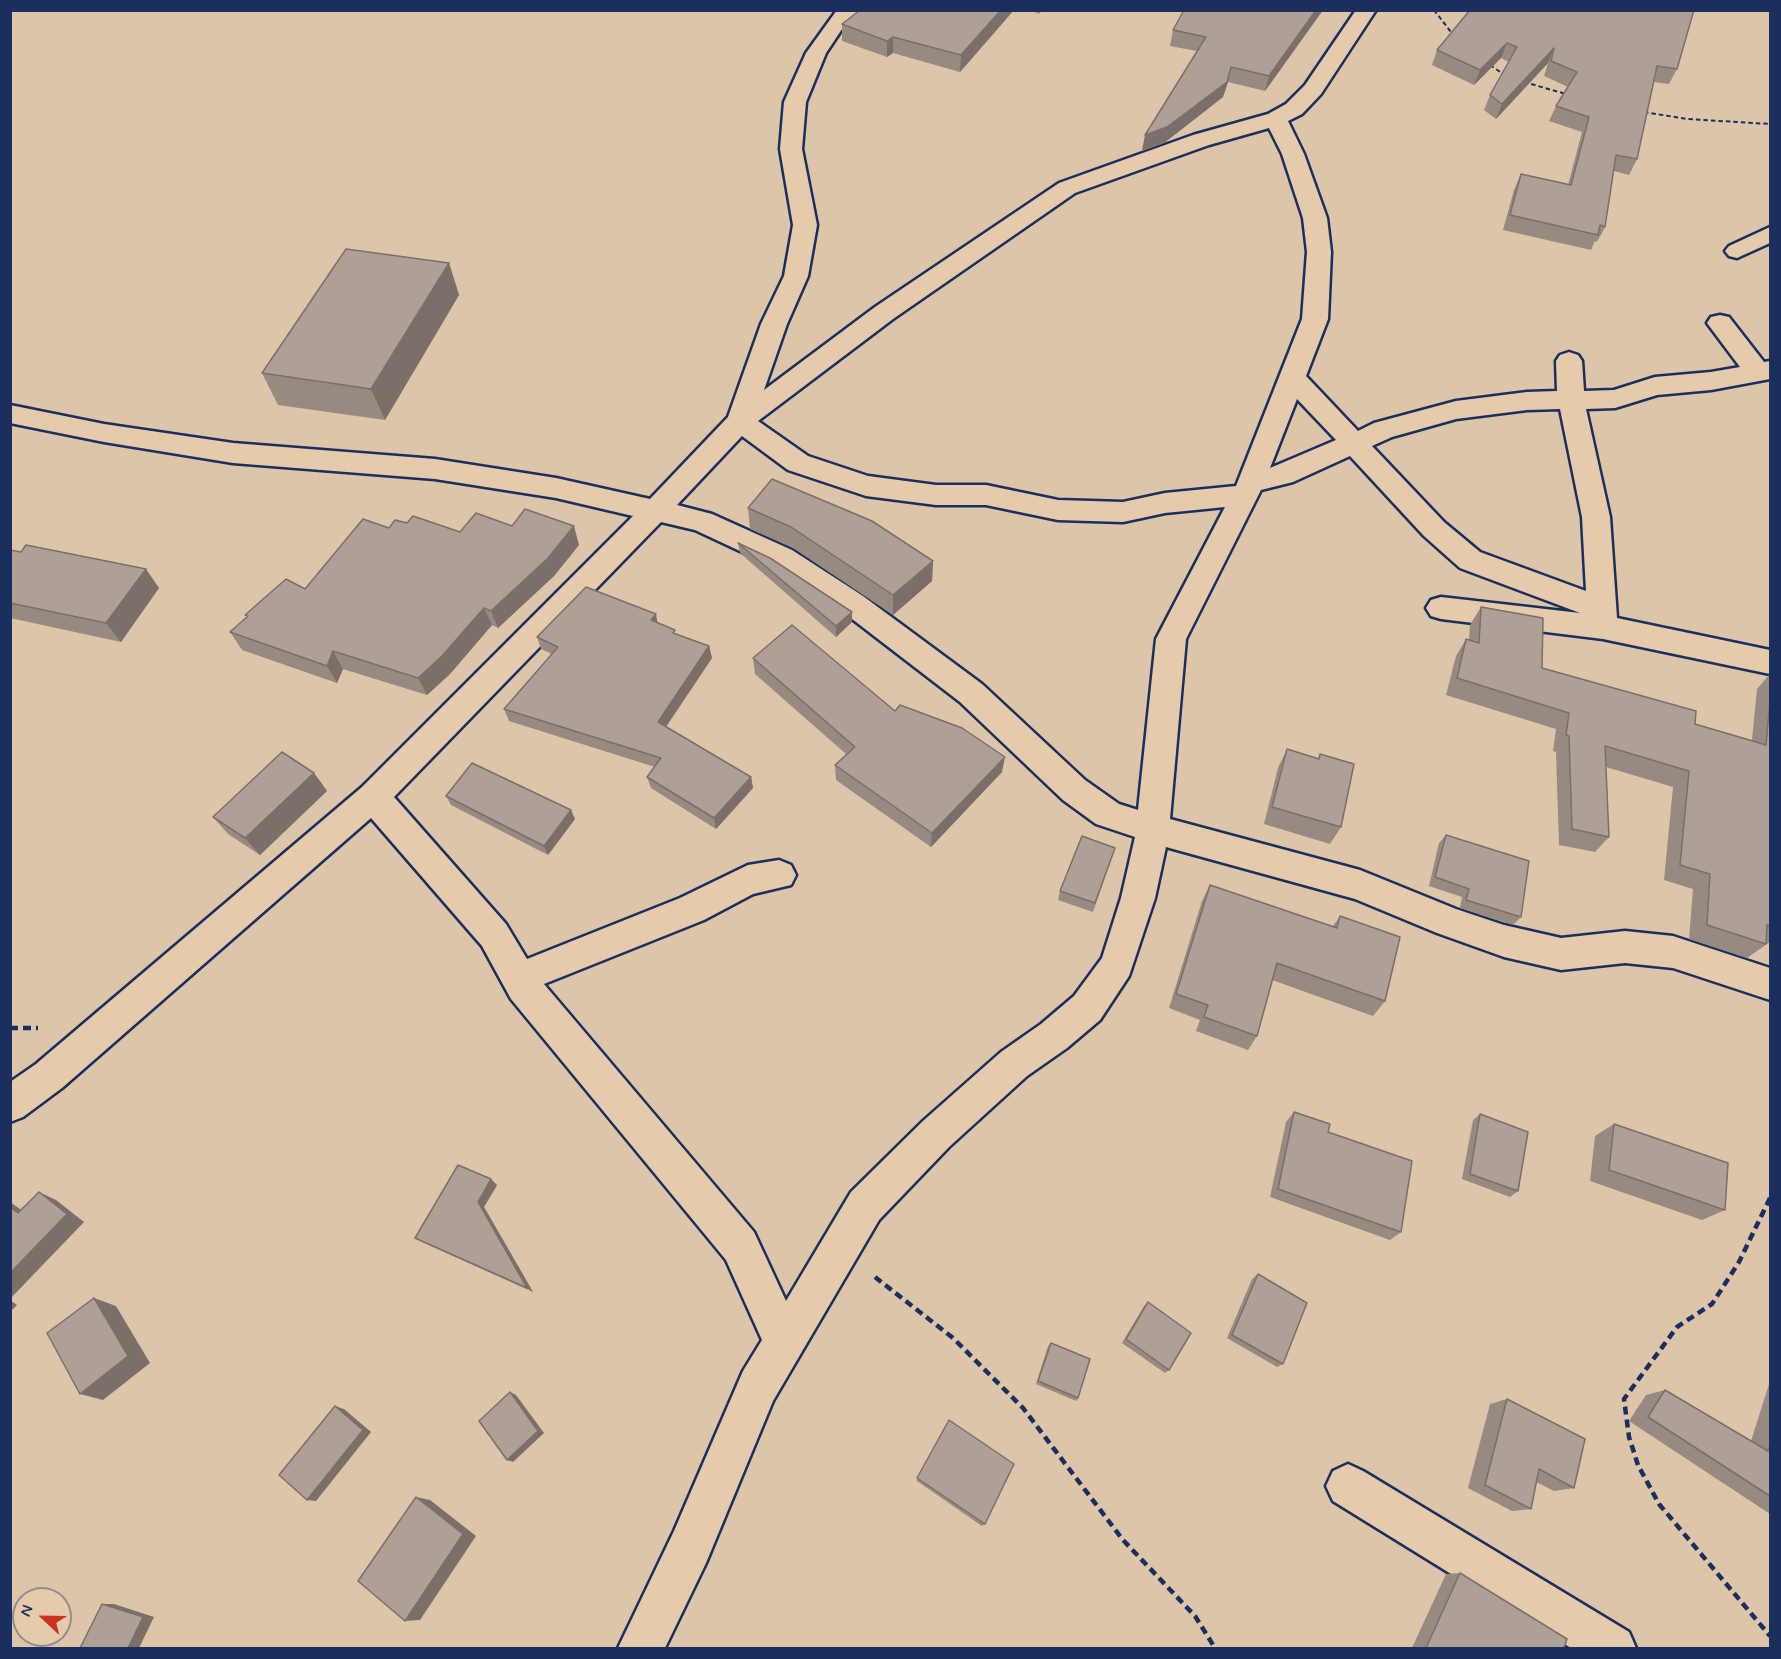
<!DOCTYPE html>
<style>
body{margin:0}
#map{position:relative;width:1781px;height:1659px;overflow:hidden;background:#ddc5a9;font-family:Mynerve,sans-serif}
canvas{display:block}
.frame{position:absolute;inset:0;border:12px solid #1b2f5e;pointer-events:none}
.north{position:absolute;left:12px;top:1587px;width:60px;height:60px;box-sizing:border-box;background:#e5cbac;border:2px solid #948d8d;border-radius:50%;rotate:292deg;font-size:16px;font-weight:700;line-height:24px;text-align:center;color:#1b2f5e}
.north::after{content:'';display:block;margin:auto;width:21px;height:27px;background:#c8321e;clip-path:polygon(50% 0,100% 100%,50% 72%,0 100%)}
</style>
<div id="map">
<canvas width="1781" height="1659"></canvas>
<div class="frame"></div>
<div class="north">N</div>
</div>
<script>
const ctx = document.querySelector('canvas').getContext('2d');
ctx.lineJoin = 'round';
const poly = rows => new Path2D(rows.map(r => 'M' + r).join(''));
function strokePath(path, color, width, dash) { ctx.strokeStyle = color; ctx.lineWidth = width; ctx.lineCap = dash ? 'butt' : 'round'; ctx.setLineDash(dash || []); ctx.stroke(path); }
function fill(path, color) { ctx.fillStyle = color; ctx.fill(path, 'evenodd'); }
const pathFar1 = poly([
 [1434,10,1454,36],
 [1490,65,1506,76],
 [1524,82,1566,94],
 [1644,112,1687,119,1770,124]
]);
const path = poly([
 [10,1028,38,1028],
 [1770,1198,1739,1262,1712,1304,1677,1327,1624,1399,1629,1437,1638,1465,1659,1504,1770,1636],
 [875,1277,953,1338,1023,1408,1123,1540,1195,1616,1215,1648]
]);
const street = poly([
 [837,10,860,10,846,23,826,53,806,102,802,149,817,225,808,276,787,324,764,390,875,307,1059,183,1193,135,1268,114,1286,104,1305,85,1356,10,1376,10,1321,94,1302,114,1288,121,1304,154,1327,218,1331,252,1328,319,1306,376,1358,431,1374,423,1456,401,1527,392,1557,391,1556,361,1560,355,1569,352,1578,355,1582,361,1584,391,1614,390,1655,377,1711,372,1740,367,1707,323,1711,317,1720,315,1729,317,1764,362,1770,361,1770,379,1711,390,1657,395,1615,408,1586,409,1610,517,1617,618,1770,650,1770,674,1603,639,1441,619,1431,616,1426,608,1431,600,1441,597,1580,613,1460,568,1424,536,1350,456,1293,482,1261,490,1186,639,1170,819,1360,870,1456,909,1504,925,1561,938,1625,931,1673,936,1770,968,1770,1000,1673,968,1625,963,1561,970,1504,957,1437,933,1355,899,1166,847,1155,898,1129,976,1100,1020,1067,1048,1027,1076,949,1147,879,1220,773,1401,706,1563,665,1648,618,1648,674,1531,743,1371,762,1340,726,1260,511,999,482,946,371,818,62,1088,23,1117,10,1122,10,1082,36,1064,362,787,633,516,556,498,435,479,233,463,104,442,10,423,10,405,104,424,233,443,435,459,556,478,650,499,728,417,761,324,784,276,793,225,780,149,784,102,806,53,837,10],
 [1269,128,1282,154,1303,218,1307,252,1302,319,1236,486,1165,493,1123,502,1058,500,986,485,936,485,868,476,808,456,758,421,893,319,1075,193,1209,145,1269,128],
 [1297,399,1336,440,1270,468,1297,399],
 [1560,409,1582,517,1586,591,1480,552,1444,522,1372,446,1392,437,1456,419,1527,410,1560,409],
 [742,436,788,470,866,496,936,505,986,505,1058,520,1123,522,1165,513,1225,507,1156,639,1138,810,1119,804,1085,780,982,684,863,596,792,550,712,514,677,505,742,436],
 [661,522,695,530,772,566,843,612,960,702,1063,800,1096,824,1135,837,1121,898,1102,958,1074,996,1041,1024,1001,1052,923,1121,851,1192,786,1301,754,1232,544,984,704,920,753,894,791,885,796,875,791,865,779,860,748,865,680,898,527,959,506,924,394,797,661,522],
 [1770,227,1770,243,1737,258,1729,256,1725,251,1729,246,1770,227],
 [1348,1464,1363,1471,1629,1632,1636,1648,1571,1648,1333,1501,1326,1486,1333,1471,1348,1464]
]);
const wall = poly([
 [860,10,1014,10,960,72,893,53,887,57,842,41,842,24],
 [1030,10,1042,10,1039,14],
 [1184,10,1323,10,1265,91,1228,82,1223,97,1164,143,1142,151,1197,51,1170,46,1173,30],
 [1470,10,1677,69,1669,84,1654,82,1637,159,1629,175,1614,171,1605,227,1597,242,1595,241,1591,250,1503,230,1514,190,1521,174,1568,185,1582,132,1549,121,1556,106,1568,87,1544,76,1548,63,1496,119,1484,110,1490,95,1509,62,1501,58,1474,85,1432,65,1437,50],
 [449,263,459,295,385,420,278,405,262,373],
 [748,508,933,561,932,581,893,615,793,548,750,529],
 [407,523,460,532,512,526,579,545,554,576,498,628,492,625,450,674,427,695,343,669,337,683,242,650,230,632,247,617,245,615,305,589,389,528],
 [738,543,852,612,852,622,836,637,740,553],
 [10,550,159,588,121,642,10,618],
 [1481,607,1542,668,1695,724,1752,740,1757,689,1770,674,1770,942,1747,958,1689,939,1693,889,1664,880,1673,787,1606,767,1609,837,1595,852,1559,845,1556,752,1553,751,1556,729,1446,695,1456,656,1466,639,1469,640,1470,625],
 [658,623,676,634,709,646,712,658,666,727,751,777,753,788,716,829,651,788,647,777,655,767,509,721,504,709,552,654,541,649,537,637],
 [753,658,895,711,1002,772,931,847,836,780,835,765,846,754,755,674],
 [1287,749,1318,759,1320,754,1341,827,1330,844,1264,824,1278,768],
 [314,773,327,791,260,855,228,834,213,817],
 [446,796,575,819,548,855,451,805],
 [1446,835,1521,917,1513,925,1460,908,1462,897,1429,886,1439,843],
 [1115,848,1093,912,1058,900,1060,891],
 [1210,885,1333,926,1340,916,1385,1001,1373,1016,1272,980,1257,1036,1248,1050,1196,1031,1200,1020,1169,1008,1202,901],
 [1294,1112,1328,1132,1401,1232,1390,1240,1270,1197,1286,1122],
 [1480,1114,1518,1191,1510,1197,1462,1179,1473,1120],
 [1614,1124,1725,1210,1702,1220,1590,1181,1595,1136],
 [497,1185,484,1207,533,1292,422,1242,415,1238],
 [1258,1274,1283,1364,1277,1367,1227,1338,1252,1279],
 [1148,1302,1169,1370,1165,1373,1122,1343,1144,1306],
 [1051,1343,1078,1398,1076,1401,1036,1384,1048,1346],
 [1770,1381,1770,1514,1629,1421,1646,1395,1665,1390,1751,1441],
 [1507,1399,1574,1488,1554,1491,1536,1482,1531,1509,1512,1511,1468,1488,1490,1404],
 [917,1478,985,1524,982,1526,917,1481],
 [1460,1573,1564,1648,1412,1648,1446,1574]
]);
const shadedWall = poly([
 [1001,10,1014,10,960,72,961,55],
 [1316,10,1323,10,1265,91,1269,76],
 [893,37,893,53,887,57,887,41],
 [1507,43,1501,58,1474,85,1480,70],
 [1554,48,1548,63,1496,119,1502,104],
 [1231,67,1228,82,1223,97,1164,143,1142,151,1145,135],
 [449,263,459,295,385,420,371,389],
 [574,526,579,545,554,576,498,628,491,611],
 [933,561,932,581,893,615,893,595],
 [146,569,159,588,121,642,106,623],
 [484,608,492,625,450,674,427,695,418,678],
 [852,612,852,622,836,637,836,626],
 [656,614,658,626,651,620],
 [709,646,712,658,661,734,658,722],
 [333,651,343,669,337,683,327,666],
 [1005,757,1002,772,931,847,932,833],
 [314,773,327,791,260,855,245,838],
 [751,777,753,788,716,829,714,818],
 [571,810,575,819,548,855,544,846],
 [491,1179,497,1185,484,1207,533,1292,527,1288,478,1202],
 [39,1192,56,1200,84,1222,10,1299,10,1273],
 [10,1202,36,1220,18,1213,10,1207],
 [94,1298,116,1306,150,1363,103,1400,80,1394],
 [10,1300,17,1305,10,1312],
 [510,1392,516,1395,544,1433,513,1462,507,1460],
 [335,1406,344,1409,371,1432,316,1501,307,1500],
 [416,1497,430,1500,476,1536,420,1620,405,1621],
 [102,1604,114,1604,154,1617,139,1648,128,1648]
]);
const building = poly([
 [860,10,1001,10,961,55,893,37,887,41,842,24,860,10],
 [1184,10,1316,10,1269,76,1231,67,1227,82,1167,127,1145,135,1206,37,1173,30,1184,10],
 [1470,10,1694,10,1677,69,1657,66,1637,159,1616,155,1605,227,1600,225,1598,235,1510,215,1521,174,1571,185,1589,117,1556,106,1577,72,1551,61,1554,48,1502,104,1490,95,1517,47,1507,43,1480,70,1437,50,1470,10],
 [346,249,449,263,371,389,262,373,346,249],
 [772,479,872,521,933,561,893,595,791,527,748,508,772,479],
 [525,509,574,526,548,558,491,611,484,608,442,656,418,678,333,651,327,666,230,632,248,616,245,615,286,579,305,589,363,519,389,528,395,520,407,523,413,516,460,532,476,513,512,526,525,509],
 [738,543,770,558,852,612,836,626,738,543],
 [26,545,146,569,106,623,10,603,10,550,21,552,26,545],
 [586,587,656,614,651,620,675,630,673,633,709,646,658,722,751,777,714,818,647,777,661,758,504,709,558,647,537,637,586,587],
 [1481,607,1543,618,1542,668,1696,711,1695,724,1766,745,1770,701,1770,926,1767,925,1766,944,1707,925,1710,874,1680,865,1689,771,1605,746,1609,837,1572,829,1569,736,1566,735,1569,713,1457,678,1466,639,1479,643,1481,607],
 [792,625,895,711,900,705,962,728,1005,757,932,833,835,765,855,747,753,658,792,625],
 [1287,749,1319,759,1320,754,1354,764,1341,827,1272,807,1287,749],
 [282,752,314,773,245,838,213,817,282,752],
 [472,763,571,810,544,846,446,796,472,763],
 [1446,835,1529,861,1521,917,1466,900,1469,889,1435,877,1446,835],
 [1082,836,1115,848,1095,903,1060,891,1082,836],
 [1210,885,1337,928,1340,916,1400,937,1385,1001,1277,963,1257,1036,1204,1017,1208,1005,1176,994,1210,885],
 [1294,1112,1330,1124,1328,1132,1412,1161,1401,1232,1278,1189,1294,1112],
 [1480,1114,1528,1132,1518,1191,1470,1174,1480,1114],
 [1614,1124,1728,1163,1725,1210,1609,1170,1614,1124],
 [458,1165,491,1179,478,1202,527,1288,415,1238,458,1165],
 [39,1192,67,1214,10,1273,10,1207,18,1213,39,1192],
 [1258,1274,1307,1303,1283,1364,1232,1335,1258,1274],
 [94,1298,128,1356,80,1394,47,1333,94,1298],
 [1148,1302,1191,1333,1169,1370,1126,1339,1148,1302],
 [1051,1343,1090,1359,1078,1398,1038,1381,1051,1343],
 [1665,1390,1768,1451,1770,1445,1770,1496,1648,1417,1665,1390],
 [510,1392,538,1431,507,1460,479,1421,510,1392],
 [1507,1399,1585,1439,1574,1488,1539,1469,1531,1509,1485,1485,1507,1399],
 [335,1406,363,1430,307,1500,279,1475,335,1406],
 [949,1420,1014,1464,985,1524,917,1478,949,1420],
 [416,1497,463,1534,405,1621,358,1581,416,1497],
 [1460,1573,1567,1639,1564,1648,1426,1648,1460,1573],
 [102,1604,143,1617,128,1648,80,1648,102,1604]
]);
strokePath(street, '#1b2f5e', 5);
strokePath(pathFar1, '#1b2f5e', 2, [4.5, 3]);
strokePath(path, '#1b2f5e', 4.5, [8, 5]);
fill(street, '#e5cbac');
fill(wall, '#968a81');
fill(shadedWall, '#7a7069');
fill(building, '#aea096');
strokePath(building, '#7a7069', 1.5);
</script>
